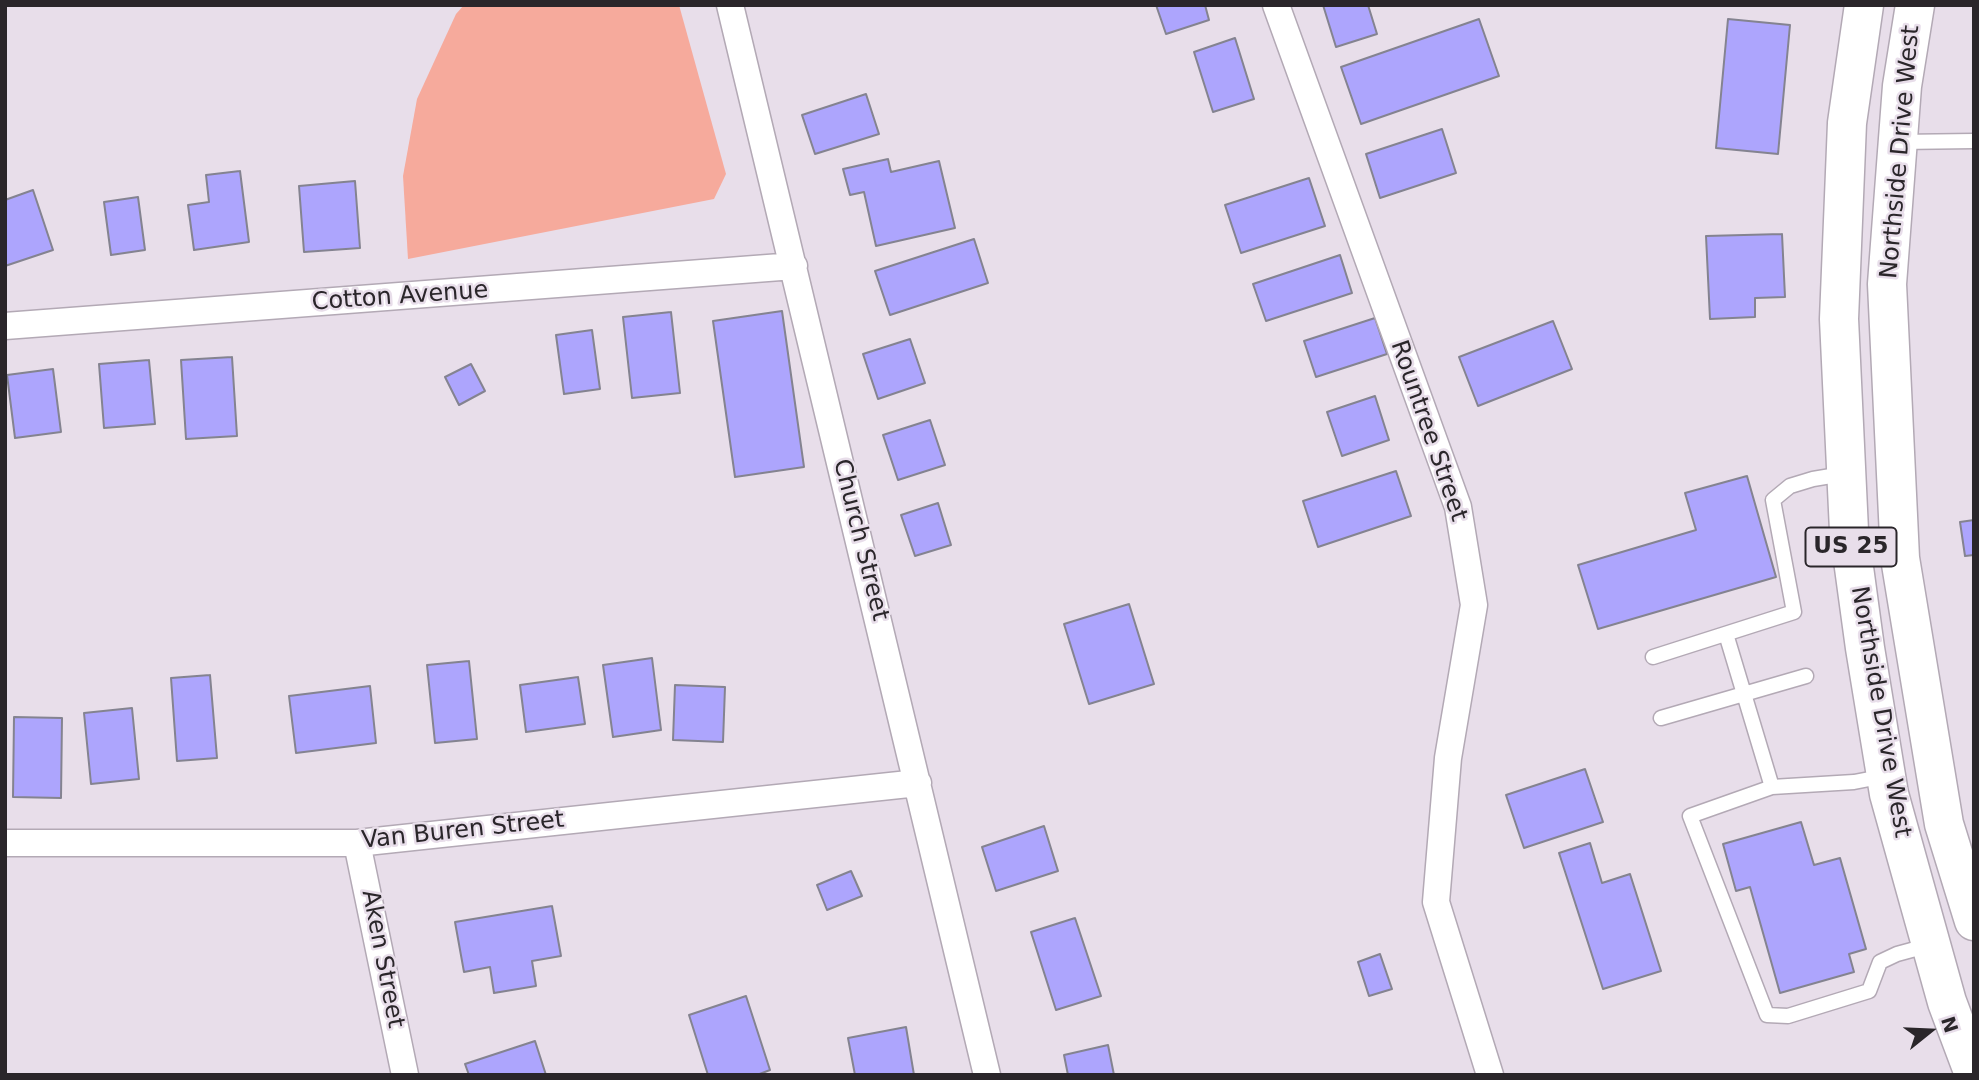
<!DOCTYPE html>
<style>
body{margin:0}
#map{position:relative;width:1979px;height:1080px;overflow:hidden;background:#e8deea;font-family:"DejaVu Sans",sans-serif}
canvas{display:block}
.frame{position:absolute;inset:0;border:7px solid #2a262a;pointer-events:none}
.north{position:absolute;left:1895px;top:996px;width:70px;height:70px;-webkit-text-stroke:5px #e8deea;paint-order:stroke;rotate:72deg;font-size:19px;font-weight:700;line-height:28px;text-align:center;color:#2a262a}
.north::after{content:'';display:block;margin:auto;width:24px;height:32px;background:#2a262a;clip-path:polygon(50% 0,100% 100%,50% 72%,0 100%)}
</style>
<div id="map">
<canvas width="1979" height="1080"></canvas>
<div class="frame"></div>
<div class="north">N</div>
</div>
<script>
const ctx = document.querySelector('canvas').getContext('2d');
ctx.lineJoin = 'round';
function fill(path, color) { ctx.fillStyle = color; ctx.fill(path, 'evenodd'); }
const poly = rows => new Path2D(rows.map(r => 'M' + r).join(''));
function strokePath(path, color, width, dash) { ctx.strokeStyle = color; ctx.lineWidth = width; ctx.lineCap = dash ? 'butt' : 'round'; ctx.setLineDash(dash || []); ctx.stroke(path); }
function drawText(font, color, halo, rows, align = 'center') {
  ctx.font = font + ' "DejaVu Sans",sans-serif'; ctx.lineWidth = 5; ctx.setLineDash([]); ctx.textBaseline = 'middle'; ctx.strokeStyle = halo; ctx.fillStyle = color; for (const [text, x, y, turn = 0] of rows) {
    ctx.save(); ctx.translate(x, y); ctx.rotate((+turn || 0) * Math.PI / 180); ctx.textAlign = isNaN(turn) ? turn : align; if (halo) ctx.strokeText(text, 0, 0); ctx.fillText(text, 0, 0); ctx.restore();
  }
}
const green = poly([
 [464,5,679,5,726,174,714,199,408,259,403,176,417,99,456,14]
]);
const building = poly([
 [1156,5,1205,5,1209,20,1166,34,1156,5],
 [1323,5,1368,5,1377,34,1336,47,1323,5],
 [1479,19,1499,76,1361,124,1341,67,1479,19],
 [1728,19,1790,25,1778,154,1716,148,1728,19],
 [1235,38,1254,99,1213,112,1194,52,1235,38],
 [866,94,879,134,815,154,802,115,866,94],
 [1442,129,1456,173,1380,198,1366,154,1442,129],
 [888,159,891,172,939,161,955,228,876,246,864,192,850,195,843,169,888,159],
 [240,171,249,242,194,250,188,205,209,202,206,175,240,171],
 [1309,178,1325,226,1241,253,1225,205,1309,178],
 [355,181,360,248,304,252,299,186,355,181],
 [33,190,53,250,5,266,5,200,33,190],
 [138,197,145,250,111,255,104,202,138,197],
 [1782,234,1785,297,1755,298,1755,317,1710,319,1706,236,1782,234],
 [974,239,988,283,890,315,875,271,974,239],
 [1340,255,1352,293,1266,321,1253,284,1340,255],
 [782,311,804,467,735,477,713,321,782,311],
 [671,312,680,393,632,398,623,317,671,312],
 [1375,318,1387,354,1316,377,1304,341,1375,318],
 [1553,321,1572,369,1478,406,1459,357,1553,321],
 [592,330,600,389,564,394,556,335,592,330],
 [910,339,925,383,878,399,863,354,910,339],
 [232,357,237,436,186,439,181,360,232,357],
 [149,360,155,424,104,428,99,364,149,360],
 [471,364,485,391,459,405,445,377,471,364],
 [53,369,61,432,15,438,7,375,53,369],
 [1375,396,1389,440,1342,456,1327,412,1375,396],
 [930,420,945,465,898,480,883,435,930,420],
 [1396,471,1411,516,1318,547,1303,501,1396,471],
 [1747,476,1776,577,1598,629,1578,565,1696,530,1685,493,1747,476],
 [938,503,951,545,915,556,901,515,938,503],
 [1974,520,1974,555,1965,556,1960,522,1974,520],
 [1129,604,1154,684,1089,704,1064,624,1129,604],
 [652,658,661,730,613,737,603,665,652,658],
 [469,661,477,739,435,743,427,665,469,661],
 [210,675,217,758,177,761,171,678,210,675],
 [578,677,585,724,526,732,520,685,578,677],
 [675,685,725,687,723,742,673,740,675,685],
 [370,686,376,743,296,753,289,696,370,686],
 [132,708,139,779,91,784,84,713,132,708],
 [14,717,62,718,61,798,13,797,14,717],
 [1585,769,1603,822,1524,848,1506,795,1585,769],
 [1801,822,1814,865,1840,858,1866,949,1849,954,1854,972,1780,993,1750,887,1736,891,1723,844,1801,822],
 [1044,826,1058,871,996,891,982,847,1044,826],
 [1590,843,1602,883,1630,874,1661,971,1603,989,1559,853,1590,843],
 [851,871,862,896,827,910,817,885,851,871],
 [552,906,561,956,532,961,536,986,494,993,490,967,464,972,455,922,552,906],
 [1075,918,1101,996,1056,1010,1031,932,1075,918],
 [1380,954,1392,989,1369,996,1358,962,1380,954],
 [746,996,770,1070,757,1075,708,1075,689,1015,746,996],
 [906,1027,914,1075,855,1075,848,1038,906,1027],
 [535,1041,546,1075,469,1075,465,1064,535,1041],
 [1108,1045,1114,1075,1068,1075,1064,1055,1108,1045]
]);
const lane = poly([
 [1899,142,1974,141],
 [1726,634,1772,787],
 [1653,657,1794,612,1773,500,1790,486,1813,479,1843,474],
 [1661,718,1806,676],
 [1885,776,1854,782,1772,787,1690,816,1767,1015,1788,1016,1869,991,1880,962,1897,954,1930,945]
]);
const street = poly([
 [730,5,987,1075],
 [1276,5,1458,507,1474,605,1448,758,1436,902,1490,1075],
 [5,326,794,266],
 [5,843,357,843,918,783],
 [357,843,405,1075]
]);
const primary = poly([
 [1864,5,1847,123,1839,319,1849,531,1865,648,1889,794,1947,1002,1974,1074],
 [1915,5,1902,86,1887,284,1900,558,1944,824,1974,921]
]);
const shields = [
 [1851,547,91]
];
const shieldNames = [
 ["US 25",1851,547]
];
const streetNames = [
 ["Northside Drive West",1901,152,-85],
 ["Cotton Avenue",400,297,-4],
 ["Rountree Street",1428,431,71],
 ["Church Street",860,540,76],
 ["Northside Drive West",1880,712,80],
 ["Van Buren Street",463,831,-6],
 ["Aken Street",382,959,79]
];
fill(green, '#f6aa9c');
fill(building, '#ada5fd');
strokePath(building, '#848390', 2);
strokePath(lane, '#b3a9b5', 17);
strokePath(street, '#b3a9b5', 29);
strokePath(primary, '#b3a9b5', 41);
strokePath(lane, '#fff', 14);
strokePath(street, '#fff', 26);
strokePath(primary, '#fff', 38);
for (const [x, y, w] of shields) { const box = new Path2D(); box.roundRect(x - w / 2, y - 19.5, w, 39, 5); ctx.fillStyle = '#e8deea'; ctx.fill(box); strokePath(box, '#2a262a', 2); }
drawText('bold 23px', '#2a262a', null, shieldNames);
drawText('24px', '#2a262a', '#e8deea', streetNames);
</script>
